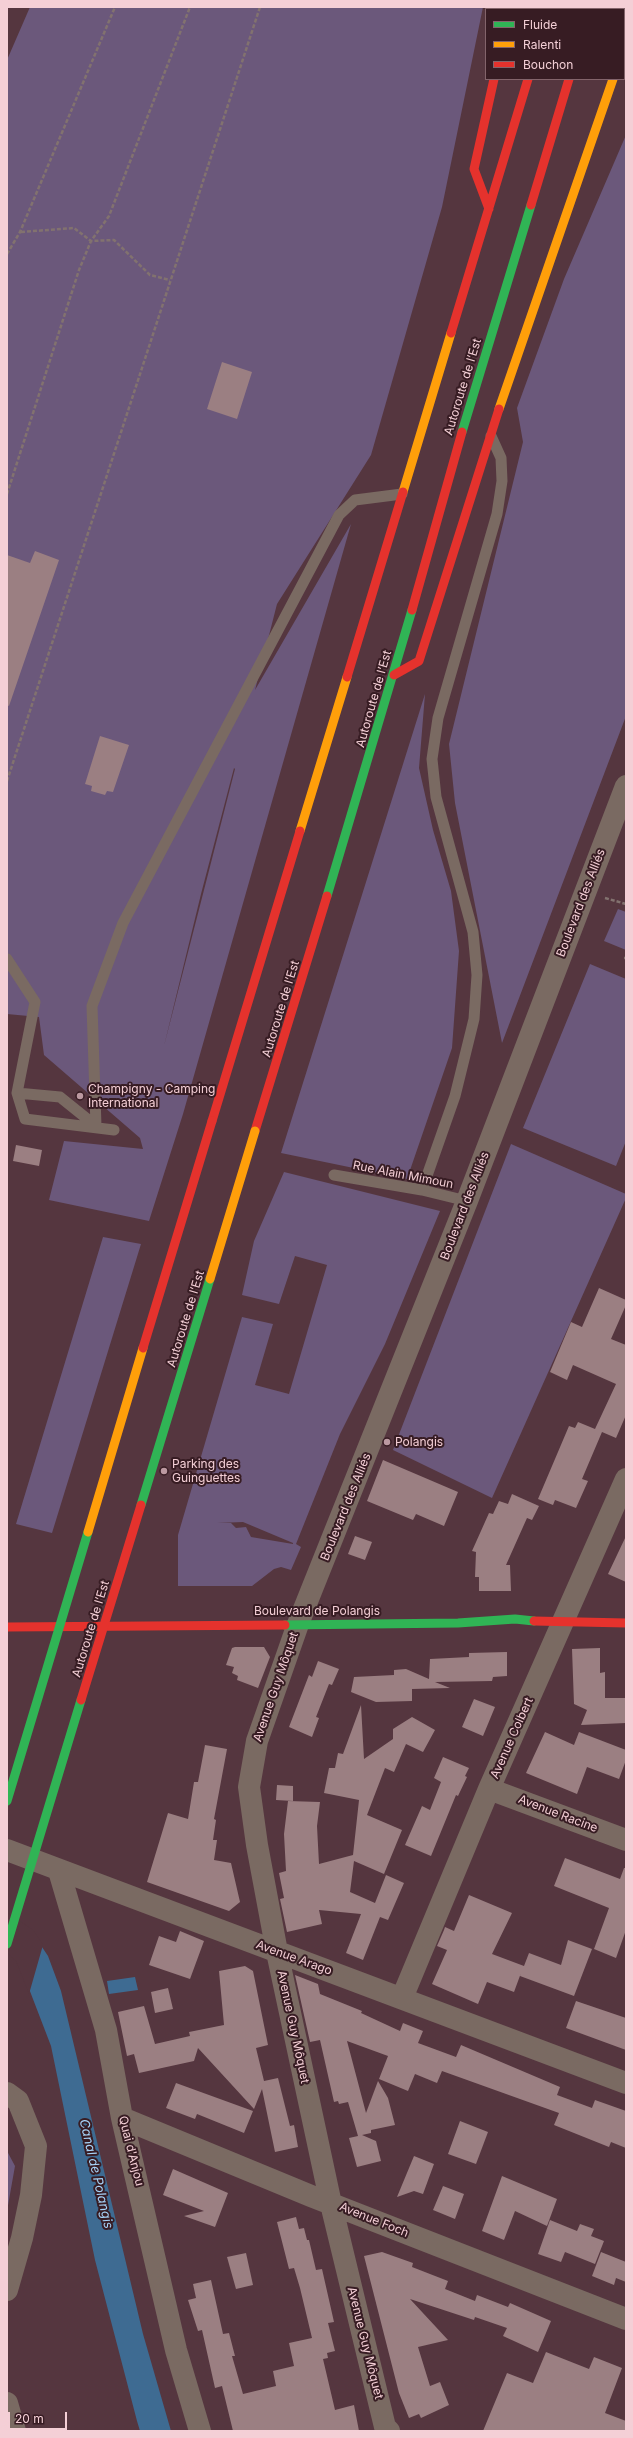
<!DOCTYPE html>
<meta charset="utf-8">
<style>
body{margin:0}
#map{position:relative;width:633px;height:2438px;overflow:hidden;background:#55363f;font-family:Inter,sans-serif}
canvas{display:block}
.frame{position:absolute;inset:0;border:8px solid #f4cfd6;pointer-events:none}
.legend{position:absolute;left:485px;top:8px;width:140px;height:72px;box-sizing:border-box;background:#371c23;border:1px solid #83646b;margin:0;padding:5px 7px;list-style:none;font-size:12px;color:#f4cfd6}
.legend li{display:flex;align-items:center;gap:8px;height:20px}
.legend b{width:20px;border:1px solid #83646b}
.scale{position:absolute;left:8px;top:2412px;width:59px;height:18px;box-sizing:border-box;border:2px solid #f4cfd6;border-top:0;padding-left:5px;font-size:12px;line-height:14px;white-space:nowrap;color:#f4cfd6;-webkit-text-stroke:3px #371c23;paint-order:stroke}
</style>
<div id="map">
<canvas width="633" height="2438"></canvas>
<div class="frame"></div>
<ul class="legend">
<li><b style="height:5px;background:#30b455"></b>Fluide</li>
<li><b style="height:5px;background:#ff9f0a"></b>Ralenti</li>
<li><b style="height:5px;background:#e5322d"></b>Bouchon</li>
</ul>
<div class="scale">20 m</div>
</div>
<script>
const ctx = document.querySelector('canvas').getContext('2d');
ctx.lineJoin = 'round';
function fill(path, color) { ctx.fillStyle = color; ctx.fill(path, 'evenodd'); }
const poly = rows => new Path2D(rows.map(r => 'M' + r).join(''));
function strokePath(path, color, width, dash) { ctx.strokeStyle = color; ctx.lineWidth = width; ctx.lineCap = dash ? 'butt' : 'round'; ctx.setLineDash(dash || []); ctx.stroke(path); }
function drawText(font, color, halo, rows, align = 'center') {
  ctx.font = font + ' Inter,sans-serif'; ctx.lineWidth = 4; ctx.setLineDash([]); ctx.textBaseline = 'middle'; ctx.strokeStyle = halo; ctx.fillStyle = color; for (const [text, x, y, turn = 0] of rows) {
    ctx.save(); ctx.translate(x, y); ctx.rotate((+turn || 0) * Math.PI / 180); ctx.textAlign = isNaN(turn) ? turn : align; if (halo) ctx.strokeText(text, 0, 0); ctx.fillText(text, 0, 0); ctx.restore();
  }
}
const green = poly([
 [30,7,483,7,442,207,371,455,277,604,255,690,351,524,183,1114,149,1221,49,1200,64,1141,143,1149,140,1138,44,1055,39,1017,7,1014,7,60],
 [234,768,235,769,164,1046,201,894],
 [626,135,626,716,502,1043,455,803,449,744,523,442,517,408,564,279],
 [425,694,419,768,433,830,451,891,459,951,452,1048,407,1179,281,1153],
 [618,909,626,912,626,950,604,941],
 [590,964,626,979,626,1141,616,1166,523,1128],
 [511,1144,626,1194,626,1198,492,1498,393,1450],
 [284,1172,440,1211,385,1344,340,1434,296,1544,301,1547,291,1570,281,1567,274,1569,252,1586,178,1586,178,1535,242,1317,273,1324,255,1385,289,1394,327,1265,295,1256,279,1304,242,1295,254,1241],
 [243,1522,293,1543,293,1544,251,1537,246,1527,236,1528,231,1523,217,1523],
 [103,1237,141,1244,52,1533,16,1524],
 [7,2151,15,2166,7,2211]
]);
const water = poly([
 [32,1932,48,1956,61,1991,143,2334,171,2431,140,2431,137,2421,95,2260,51,2046,18,1960],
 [135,1977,138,1990,109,1994,107,1981]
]);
const pier = poly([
 [8,1913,33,1930,43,1945,29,1994,16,1961,7,1953]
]);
const building = poly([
 [222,362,252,372,237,419,207,409],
 [35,551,59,560,9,706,7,705,7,555,30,563],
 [100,736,129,745,113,792,107,791,105,795,91,791,92,786,85,784],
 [16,1145,42,1150,39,1166,13,1161],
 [599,1288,626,1300,626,1305,611,1339,626,1345,626,1415,616,1438,602,1432,582,1479,588,1481,576,1508,555,1500,553,1505,538,1499,569,1426,575,1428,578,1422,595,1429,616,1384,573,1365,567,1380,550,1372,571,1322,582,1327],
 [383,1460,458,1492,444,1526,416,1514,413,1520,367,1501],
 [512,1494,539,1506,532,1520,527,1518,506,1565,510,1565,511,1591,479,1591,479,1577,475,1577,476,1552,472,1551,489,1513,493,1514,499,1501,508,1504],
 [355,1536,372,1542,365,1560,348,1554],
 [626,1536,626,1582,608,1574],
 [235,1647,264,1647,270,1657,258,1688,237,1680,238,1676,232,1673,234,1667,226,1665,232,1648],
 [600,1648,600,1673,605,1672,605,1698,626,1698,626,1723,581,1725,587,1710,574,1704,572,1649],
 [507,1652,507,1676,493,1677,492,1681,435,1682,450,1688,412,1689,412,1701,376,1702,351,1692,354,1677,394,1675,394,1670,406,1669,429,1679,430,1659,469,1657,469,1653],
 [318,1661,339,1669,332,1685,329,1684,316,1717,319,1718,312,1737,289,1727,309,1675,312,1677],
 [474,1699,495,1707,483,1736,462,1727],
 [361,1705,364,1759,393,1739,393,1729,412,1717,435,1730,423,1752,406,1744,394,1772,385,1768,367,1815,402,1830,384,1874,354,1861,350,1892,375,1903,386,1875,404,1883,388,1920,380,1917,363,1960,346,1953,361,1914,319,1910,322,1924,287,1932,280,1899,284,1898,279,1873,286,1871,284,1834,288,1801,320,1802,317,1826,319,1864,353,1855,359,1800,324,1793,329,1768,335,1768,338,1753,343,1754],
 [545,1732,574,1745,579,1732,626,1750,626,1760,619,1779,587,1767,577,1794,526,1773],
 [205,1745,227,1749,214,1819,216,1820,213,1840,217,1840,214,1860,231,1863,240,1902,229,1911,147,1882,168,1813,188,1819,194,1782,198,1782],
 [443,1757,469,1768,465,1776,467,1777,458,1796,456,1795,431,1856,405,1845,422,1806,430,1810,441,1782,434,1778],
 [277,1785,293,1786,293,1801,276,1800],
 [565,1858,620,1879,624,1868,626,1868,626,1930,616,1958,594,1949,609,1908,554,1886],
 [469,1895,512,1913,492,1954,524,1966,529,1953,561,1965,568,1940,592,1949,574,1996,520,1976,521,1973,514,1992,487,1982,478,2004,432,1984,447,1950,437,1946,444,1930,445,1927,454,1931],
 [180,1931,204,1941,190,1979,149,1965,159,1936,176,1942],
 [245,1966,253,1971,268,2045,256,2048,264,2081,278,2078,290,2126,294,2125,298,2147,275,2152,262,2089,254,2109,198,2048,194,2061,139,2073,134,2054,127,2056,118,2012,144,2006,155,2044,190,2036,189,2032,224,2025,219,1971],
 [295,1975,318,1984,320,1994,362,2011,361,2013,400,2031,403,2023,423,2031,418,2043,456,2057,461,2045,560,2087,557,2095,592,2108,595,2100,626,2111,626,2148,611,2142,609,2147,554,2125,559,2113,442,2071,437,2083,415,2074,408,2091,379,2079,388,2056,347,2041,366,2113,378,2081,388,2098,395,2125,371,2130,371,2133,362,2135,376,2141,381,2161,357,2167,349,2138,358,2136,348,2102,339,2104,338,2101,334,2102,320,2040,310,2042],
 [168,1988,173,2009,155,2013,151,1992],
 [576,2001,626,2018,626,2050,566,2028],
 [176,2083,253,2111,244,2133,197,2114,195,2119,166,2108],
 [460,2121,488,2132,476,2164,448,2154],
 [414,2156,434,2164,423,2194,414,2191,397,2197],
 [173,2169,228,2193,215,2227,184,2216,204,2211,163,2195],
 [502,2176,557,2199,547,2226,515,2211,504,2240,482,2231],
 [443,2186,464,2194,455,2219,433,2210],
 [296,2217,299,2229,304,2228,307,2240,309,2240,316,2270,322,2269,334,2322,328,2323,335,2351,327,2353,328,2358,323,2359,335,2410,354,2405,359,2431,233,2431,222,2386,215,2388,202,2330,198,2331,188,2300,196,2298,193,2284,211,2280,223,2334,229,2333,235,2356,232,2356,243,2394,276,2386,273,2371,294,2366,289,2343,312,2338,300,2288,294,2268,289,2269,277,2222],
 [550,2220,577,2231,580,2224,594,2229,591,2236,604,2241,595,2264,565,2252,561,2262,538,2254],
 [382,2252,413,2263,412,2267,448,2281,445,2289,475,2301,477,2295,508,2307,510,2303,551,2321,538,2352,503,2336,507,2328,475,2317,474,2320,410,2299,448,2340,418,2347,430,2386,440,2382,449,2405,421,2418,419,2414,409,2418,399,2393,364,2256],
 [601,2252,626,2262,626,2282,616,2278,614,2285,592,2276],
 [246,2253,253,2285,236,2289,227,2257],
 [546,2352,589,2369,594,2357,622,2368,605,2413,626,2421,626,2431,483,2431,507,2373,533,2383]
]);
const path = poly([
 [21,232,74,228,91,241,114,240,150,275,170,280],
 [7,254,20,232,115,7],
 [7,494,79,270,91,241,109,216,190,7],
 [7,781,260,7],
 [605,898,626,904],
 [624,958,626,958]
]);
const lane = poly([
 [7,959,35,1002,17,1093,25,1119,114,1130],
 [17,1093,60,1097,96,1126],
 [96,1126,92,1006,123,923,339,515,355,500,402,494],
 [334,1175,422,1190,467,1201],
 [422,1190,455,1096,474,1019,477,975,473,932,436,797,432,759,438,718,497,514,502,481,501,458,491,436]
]);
const street = poly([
 [489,1789,626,1840],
 [7,1850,626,2083],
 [59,1871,106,2030,122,2118,176,2350,200,2431],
 [402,1998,489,1789,626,1479],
 [7,2093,18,2101,36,2146,31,2195,22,2238,7,2290],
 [122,2118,311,2196,626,2319],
 [7,2403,15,2431],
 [389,2431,385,2427,331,2204,277,1952,257,1845,249,1787,257,1741,298,1624,467,1201,626,786]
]);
const fast = poly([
 [510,7,510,9],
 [462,432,531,205],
 [327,896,412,610],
 [285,1625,458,1623,515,1619,534,1621]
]);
const slow = poly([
 [549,7,549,9],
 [499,409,613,79],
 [403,492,451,333],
 [300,831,347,677]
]);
const jam = poly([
 [590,9,591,7],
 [624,45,626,39],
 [531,205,569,79],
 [489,209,474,169,494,79],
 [451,333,528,79],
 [412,610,462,432],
 [394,675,419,661,499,409],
 [347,677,403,492],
 [212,1121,300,831],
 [255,1131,327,896],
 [534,1621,626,1623],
 [7,1627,285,1625]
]);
const fastBridge = poly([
 [141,1505,210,1279],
 [7,1801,88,1532],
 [7,1944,81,1700]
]);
const slowBridge = poly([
 [210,1279,255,1131],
 [88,1532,143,1348]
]);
const jamBridge = poly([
 [143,1348,212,1121],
 [81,1700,141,1505]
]);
const markers = [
 [80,1096,4,"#bc99a1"],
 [387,1442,4,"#bc99a1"],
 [164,1471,4,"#bc99a1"]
];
const streetNames = [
 ["Autoroute de l’Est",463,387,-73],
 ["Autoroute de l’Est",374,699,-74],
 ["Boulevard des Alliés",581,903,-69],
 ["Autoroute de l’Est",281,1009,-73],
 ["Rue Alain Mimoun",403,1175,11],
 ["Boulevard des Alliés",465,1206,-69],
 ["Autoroute de l’Est",186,1319,-73],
 ["Boulevard des Alliés",346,1507,-68],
 ["Boulevard de Polangis",317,1611],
 ["Autoroute de l’Est",91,1629,-73],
 ["Avenue Guy Môquet",276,1687,-71],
 ["Avenue Colbert",512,1738,-66],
 ["Avenue Racine",558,1814,21],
 ["Avenue Arago",294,1958,20],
 ["Avenue Guy Môquet",293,2027,78],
 ["Quai d'Anjou",131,2151,76],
 ["Avenue Foch",374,2220,22],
 ["Avenue Guy Môquet",365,2343,76]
];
const poiNames = [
 ["Champigny - Camping",88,1089],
 ["International",88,1103],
 ["Polangis",395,1442],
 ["Parking des",172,1464],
 ["Guinguettes",172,1478]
];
const waterNames = [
 ["Canal de Polangis",96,2174,77]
];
fill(green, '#6b587b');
fill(water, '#3e6b92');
fill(pier, '#55363f');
fill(building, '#9b7f82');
strokePath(path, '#82726f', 2.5, [4, 2]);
strokePath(lane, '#7a6a62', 11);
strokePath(street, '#7a6a62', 22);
strokePath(fast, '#30b455', 9);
strokePath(slow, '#ff9f0a', 9);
strokePath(jam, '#e5322d', 9);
strokePath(fastBridge, '#30b455', 9);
strokePath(slowBridge, '#ff9f0a', 9);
strokePath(jamBridge, '#e5322d', 9);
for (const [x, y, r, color] of markers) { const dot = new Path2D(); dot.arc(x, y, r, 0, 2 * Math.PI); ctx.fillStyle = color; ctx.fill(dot); strokePath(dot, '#371c23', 1.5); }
drawText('12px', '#f4cfd6', '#371c23', streetNames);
drawText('12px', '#f4cfd6', '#371c23', poiNames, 'left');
drawText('italic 13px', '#a6d2f7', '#371c23', waterNames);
</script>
